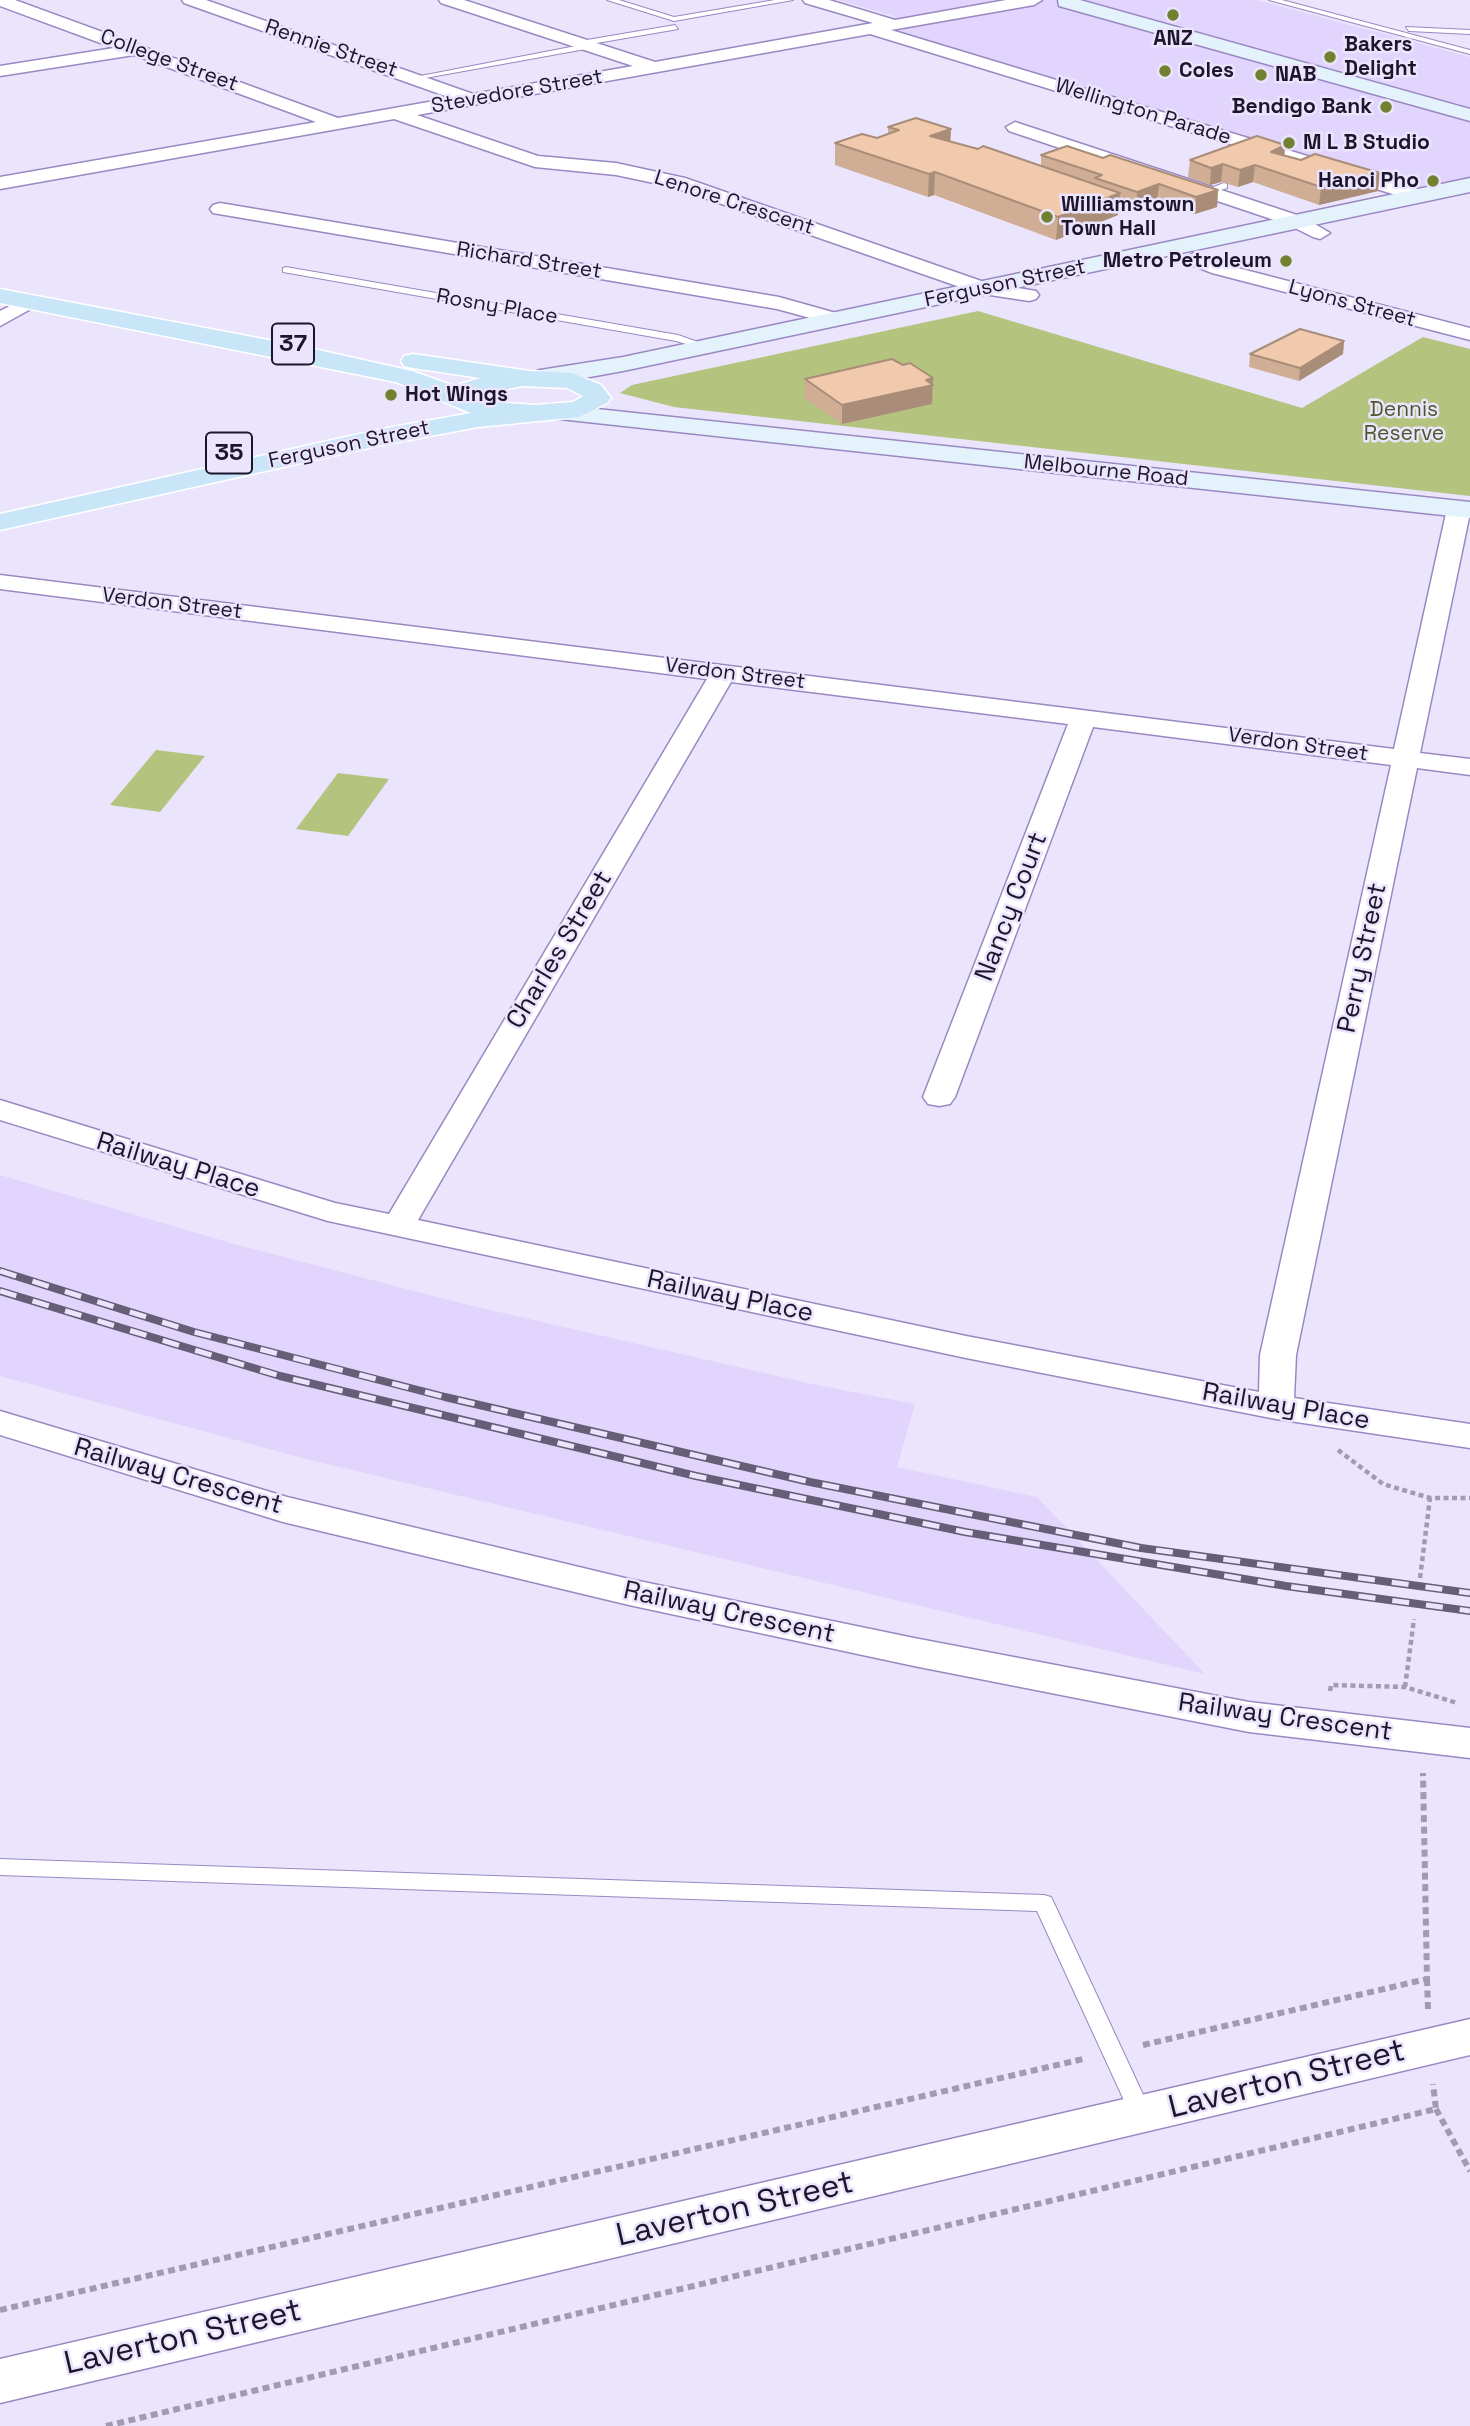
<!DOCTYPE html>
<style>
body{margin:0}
canvas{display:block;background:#ebe4fd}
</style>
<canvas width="1470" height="2426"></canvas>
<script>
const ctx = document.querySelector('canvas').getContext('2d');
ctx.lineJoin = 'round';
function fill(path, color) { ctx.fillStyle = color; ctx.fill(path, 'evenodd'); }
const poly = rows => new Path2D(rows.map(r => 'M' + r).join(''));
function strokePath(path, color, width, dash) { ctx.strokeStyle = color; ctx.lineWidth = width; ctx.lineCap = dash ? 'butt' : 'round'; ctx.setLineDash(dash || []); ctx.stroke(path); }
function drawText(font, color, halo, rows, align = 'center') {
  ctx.font = font + ' "Space Grotesk",sans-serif'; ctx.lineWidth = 5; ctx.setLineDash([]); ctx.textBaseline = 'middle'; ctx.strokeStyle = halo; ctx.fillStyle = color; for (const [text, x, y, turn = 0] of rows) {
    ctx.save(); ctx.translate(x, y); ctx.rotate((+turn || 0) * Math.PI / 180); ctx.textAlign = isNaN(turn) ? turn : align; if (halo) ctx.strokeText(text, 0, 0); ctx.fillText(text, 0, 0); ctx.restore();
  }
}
const built = poly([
 [838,0,1256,0,1470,57,1470,180,1417,192,859,24,897,17],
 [0,1175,234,1244,464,1304,812,1384,915,1404,897,1467,1037,1497,1205,1674,306,1459,0,1376]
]);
const green = poly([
 [978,311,1302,408,1423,337,1470,349,1470,496,674,407,620,393,632,385],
 [156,750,205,756,160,812,110,805],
 [338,773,389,779,348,836,296,829]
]);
const pathFar1 = poly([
 [1338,1450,1383,1484,1430,1498,1470,1498],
 [1420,1578,1430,1498],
 [1405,1687,1414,1619],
 [1330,1691,1331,1685,1405,1687,1457,1703]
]);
const path = poly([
 [1427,1979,1428,2009],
 [1143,2045,1427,1979,1423,1773],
 [1436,2109,1470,2171],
 [0,2310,1083,2059],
 [106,2426,1436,2109,1433,2084]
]);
const lane = poly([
 [607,0,619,0,674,17,775,0,793,0,674,21,607,0],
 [1269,0,1282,0,1470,50,1470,54,1269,0],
 [675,25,678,29,591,44,595,46,591,48,414,80,410,78,581,45,577,43,581,41,675,25],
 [1406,27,1470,30,1470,34,1409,31,1406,27],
 [1224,183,1227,184,1227,188,1208,194,1203,191,1224,183],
 [286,267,678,335,712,347,707,350,676,341,283,272,283,268,286,267],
 [0,1859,1044,1895,1051,1897,1054,1903,1153,2116,1150,2122,1142,2125,1134,2122,1037,1911,0,1875,0,1859]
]);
const street = poly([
 [0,0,15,0,338,118,451,98,184,3,182,0,206,0,473,94,633,66,441,3,439,0,464,0,655,62,873,23,805,3,803,0,829,0,895,20,1006,0,1042,0,1034,5,891,30,1423,191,1426,195,1416,201,1409,199,870,34,417,115,538,156,616,163,685,178,987,283,1036,291,1039,295,1036,299,1029,301,977,293,673,187,616,175,535,167,394,119,0,189,0,177,316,122,134,55,0,76,0,66,114,48,0,6,0,0],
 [1015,122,1303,217,1330,233,1320,239,1313,237,1289,225,1009,131,1006,127,1015,122],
 [220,203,779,297,843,315,846,319,836,325,777,309,213,213,210,209,213,205,220,203],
 [1194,253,1226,265,1470,328,1470,340,1212,273,1187,263,1184,259,1194,253],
 [31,295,41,301,38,305,0,326,0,311,31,295],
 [1459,502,1467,504,1470,513,1420,753,1470,759,1470,775,1417,768,1296,1355,1294,1398,1470,1424,1470,1448,1276,1419,966,1358,328,1221,0,1120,0,1100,335,1203,389,1214,707,679,0,589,0,575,1394,749,1447,509,1451,504,1459,502],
 [731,682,1068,724,923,1097,928,1104,939,1106,950,1104,955,1097,1093,727,1391,765,1260,1355,1259,1392,966,1336,418,1220,731,682],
 [0,1411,287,1497,629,1579,914,1638,1249,1702,1470,1728,1470,1758,1249,1732,914,1666,629,1605,283,1522,0,1435,0,1411],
 [1470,2019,1470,2055,0,2403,0,2359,1470,2019]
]);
const secondary = poly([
 [1058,0,1080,0,1470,109,1470,121,1059,6,1058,0],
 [1470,178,1470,192,623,371,540,386,531,383,527,378,531,373,540,370,623,357,1470,178],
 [550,404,1470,502,1470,518,541,417,537,412,541,407,550,404]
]);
const primary = poly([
 [0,289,305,347,412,371,454,386,480,378,413,368,404,366,401,361,404,356,413,354,530,371,572,373,601,385,611,398,607,403,579,417,478,427,382,445,0,530,0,514,382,429,471,413,396,382,0,303,0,289],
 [522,386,567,388,583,396,573,402,535,405,492,402,472,397,522,386]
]);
const rail = poly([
 [0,1271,194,1332,445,1397,810,1482,1141,1548,1470,1593],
 [0,1291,280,1376,696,1476,965,1532,1286,1586,1470,1611]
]);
const wall = poly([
 [888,127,950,141,1041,166,1041,155,1103,158,1218,190,1217,207,1195,214,1157,202,1136,210,1119,204,1118,215,1056,240,934,195,928,197,835,165,835,143,877,138,888,134],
 [1285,145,1284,156,1378,191,1319,205,1253,182,1238,187,1221,182,1210,185,1188,177,1190,160],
 [1344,341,1343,354,1299,381,1249,367,1250,354],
 [903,365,933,378,932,404,842,424,804,398,805,379]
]);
const shadedWall = poly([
 [951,129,950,151,930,136],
 [1285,145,1284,162,1271,152],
 [1223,164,1221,182,1210,185,1211,168],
 [1255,165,1253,182,1238,187,1240,170],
 [935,172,934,195,928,197,929,174],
 [1380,173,1378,191,1319,205,1321,187],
 [1159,184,1157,202,1136,210,1137,192],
 [1218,190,1217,207,1195,214,1196,197],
 [1120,193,1118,215,1056,240,1058,217],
 [1344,341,1343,354,1299,381,1300,368],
 [933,378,932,404,842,424,842,405]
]);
const building = poly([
 [916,118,951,129,930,136,978,149,983,146,1120,193,1058,217,935,172,929,174,835,143,862,134,877,138,899,130,888,127,916,118],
 [1257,136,1285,145,1271,152,1301,160,1315,154,1380,173,1321,187,1255,165,1240,170,1223,164,1211,168,1190,160,1257,136],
 [1067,146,1103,158,1110,155,1218,190,1196,197,1159,184,1137,192,1095,178,1102,175,1041,155,1067,146],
 [1300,329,1344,341,1300,368,1250,354,1300,329],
 [892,359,903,365,910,363,933,378,926,380,933,385,842,405,805,379,892,359]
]);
const markers = [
 [1173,15,7,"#72812f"],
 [1330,57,7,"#72812f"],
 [1165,71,7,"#72812f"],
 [1261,75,7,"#72812f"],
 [1386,107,7,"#72812f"],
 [1289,143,7,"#72812f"],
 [1433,181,7,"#72812f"],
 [1047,217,7,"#72812f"],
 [1286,261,7,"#72812f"],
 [391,395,7,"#72812f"]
];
const farPoinames = [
 ["ANZ",1173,39,"center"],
 ["Bakers",1344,45],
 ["Delight",1344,69],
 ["Coles",1179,71],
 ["NAB",1275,75],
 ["Bendigo Bank",1372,107,"right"],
 ["M L B Studio",1303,143],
 ["Hanoi Pho",1419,181,"right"],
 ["Williamstown",1061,205],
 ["Town Hall",1061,229],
 ["Metro Petroleum",1272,261,"right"],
 ["Hot Wings",405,395]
];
const farStreetnames = [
 ["Rennie Street",331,49,19],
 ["College Street",169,61,20],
 ["Stevedore Street",517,92,-10],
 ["Wellington Parade",1143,112,17],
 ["Lenore Crescent",734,203,18],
 ["Richard Street",529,261,9],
 ["Ferguson Street",1005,284,-12],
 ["Lyons Street",1352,304,15],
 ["Rosny Place",497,307,10],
 ["Ferguson Street",349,445,-12],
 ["Melbourne Road",1106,471,6],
 ["Verdon Street",172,604,7],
 ["Verdon Street",735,674,7],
 ["Verdon Street",1298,745,8]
];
const farParknames = [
 ["Dennis",1404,410],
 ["Reserve",1404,434]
];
const shields = [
 [293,344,42],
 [229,453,46]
];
const shieldNames = [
 ["37",293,344],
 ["35",229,453]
];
const streetNames = [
 ["Nancy Court",1012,907,-69],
 ["Charles Street",560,950,-59],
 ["Perry Street",1363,958,-78],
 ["Railway Place",178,1166,17],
 ["Railway Place",730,1297,12],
 ["Railway Place",1286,1407,10],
 ["Railway Crescent",178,1477,16],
 ["Railway Crescent",729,1613,12],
 ["Railway Crescent",1285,1718,8]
];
const nearStreetnames = [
 ["Laverton Street",1287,2080,-14],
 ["Laverton Street",735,2210,-13],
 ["Laverton Street",183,2338,-13]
];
fill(built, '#e1d5fe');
fill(green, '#b4c37d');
strokePath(lane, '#9a88c2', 2);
strokePath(street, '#9a88c2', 3);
strokePath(secondary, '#9a88c2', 3);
strokePath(primary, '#fff', 3);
strokePath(pathFar1, '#a19ab2', 4.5, [5, 3.5]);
strokePath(path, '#a19ab2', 6, [7, 4.5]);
fill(lane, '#fff');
fill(street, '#fff');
fill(secondary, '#e4f2fc');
fill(primary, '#c9e5f8');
strokePath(rail, '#655e76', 8);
strokePath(rail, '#ebe4fd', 5, [17]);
fill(wall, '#cfae95');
fill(shadedWall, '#a98d79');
fill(building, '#f1caad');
strokePath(building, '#a98d79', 2);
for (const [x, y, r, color] of markers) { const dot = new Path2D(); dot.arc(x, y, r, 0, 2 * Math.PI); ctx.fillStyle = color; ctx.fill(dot); strokePath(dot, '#ebe4fd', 2.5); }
drawText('bold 21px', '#1c152b', '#ebe4fd', farPoinames, 'left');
drawText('21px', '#1c152b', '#ebe4fd', farStreetnames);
drawText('21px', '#4d5626', '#ebe4fd', farParknames);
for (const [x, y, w] of shields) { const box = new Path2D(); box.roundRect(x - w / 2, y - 20.5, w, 41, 5); ctx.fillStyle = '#ebe4fd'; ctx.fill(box); strokePath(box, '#1c152b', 2); }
drawText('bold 24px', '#1c152b', null, shieldNames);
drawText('26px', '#1c152b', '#ebe4fd', streetNames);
drawText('32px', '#1c152b', '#ebe4fd', nearStreetnames);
</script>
